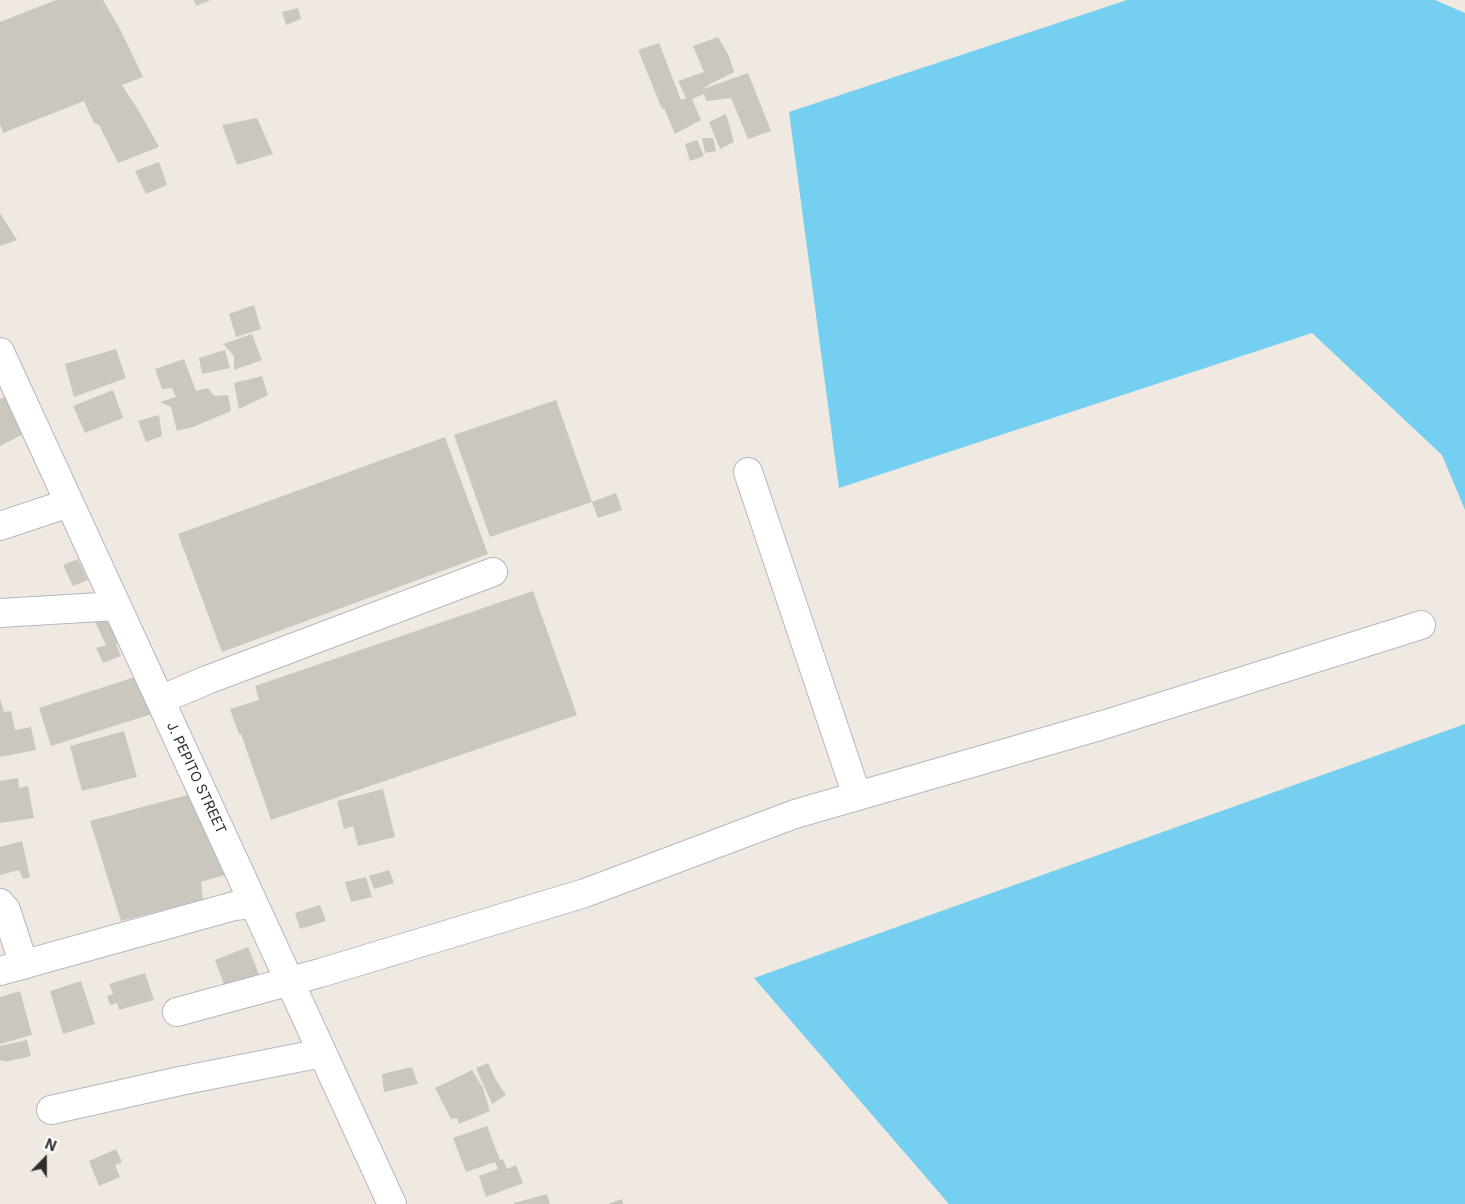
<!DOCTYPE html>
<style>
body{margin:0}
#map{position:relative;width:1465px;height:1204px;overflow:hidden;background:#efe9e1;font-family:Inter,sans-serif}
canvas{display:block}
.north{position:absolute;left:20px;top:1134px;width:50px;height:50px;-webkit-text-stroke:4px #fff;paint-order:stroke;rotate:22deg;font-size:14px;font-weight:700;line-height:20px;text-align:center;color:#2e2e2e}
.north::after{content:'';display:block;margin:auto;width:18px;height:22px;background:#2e2e2e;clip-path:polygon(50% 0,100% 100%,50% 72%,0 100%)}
</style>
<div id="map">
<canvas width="1465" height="1204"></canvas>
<div class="north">N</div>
</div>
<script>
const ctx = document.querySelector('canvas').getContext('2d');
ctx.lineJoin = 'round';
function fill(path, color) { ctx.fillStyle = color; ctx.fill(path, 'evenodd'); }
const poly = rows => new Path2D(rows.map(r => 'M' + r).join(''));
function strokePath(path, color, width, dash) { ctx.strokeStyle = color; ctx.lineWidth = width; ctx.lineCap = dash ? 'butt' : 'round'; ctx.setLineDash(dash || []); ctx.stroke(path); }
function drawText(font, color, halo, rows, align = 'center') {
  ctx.font = font + ' Inter,sans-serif'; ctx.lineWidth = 5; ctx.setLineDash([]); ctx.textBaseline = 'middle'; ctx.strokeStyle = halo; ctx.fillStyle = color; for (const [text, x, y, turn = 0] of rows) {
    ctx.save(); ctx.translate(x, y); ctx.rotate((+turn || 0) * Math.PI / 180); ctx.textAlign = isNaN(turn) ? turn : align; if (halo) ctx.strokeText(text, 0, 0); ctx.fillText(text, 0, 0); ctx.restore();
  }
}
const water = poly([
 [1127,0,1435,0,1465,13,1465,510,1442,455,1312,333,839,488,789,112],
 [1465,724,1465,1204,949,1204,754,978]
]);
const building = poly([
 [56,0,103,0,121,31,143,77,122,85,140,113,159,147,118,163,99,125,94,123,84,101,3,133,0,124,0,22],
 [194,0,211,0,196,6],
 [298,8,301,19,286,25,282,12],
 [718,37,729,56,734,72,710,84,703,89,748,73,771,131,748,139,731,98,706,101,704,94,692,99,701,120,675,134,664,108,662,109,638,50,659,43,681,100,686,98,678,81,704,72,693,46],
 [726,114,734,142,720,149,709,122],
 [257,118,273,154,237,165,222,125],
 [702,138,713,138,716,151,705,153],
 [697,140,704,156,690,161,685,144],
 [159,162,167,185,146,194,135,171],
 [0,213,17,240,0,246],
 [254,305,261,329,236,337,229,314],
 [252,334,262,360,234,370,234,356,223,344],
 [116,349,126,378,74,397,65,364],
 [225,350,230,368,202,374,199,358],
 [184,359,196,391,208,388,214,396,228,395,231,411,193,427,177,431,171,407,160,402,176,397,172,388,162,389,155,369],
 [262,376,268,395,239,409,234,383],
 [113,390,123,418,85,433,73,406],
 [11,394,25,433,0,446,0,399],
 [556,400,592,502,616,493,622,510,598,518,592,502,490,537,454,435],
 [159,415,162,436,146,442,138,421],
 [445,437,488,554,222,652,178,534],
 [78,559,88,580,73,586,63,565],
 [533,591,577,715,271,820,241,734,239,734,230,709,259,700,255,686],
 [110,617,123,640,116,644,121,656,103,663,96,648,106,645,95,622],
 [141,675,158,712,51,746,39,708],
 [0,698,4,712,11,711,15,730,31,727,36,750,0,757],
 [124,731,137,777,82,791,70,746],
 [18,778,19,788,28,786,34,818,0,823,0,781],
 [383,789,395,837,358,846,353,826,344,829,337,801],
 [199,792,228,874,201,882,203,900,121,921,90,821],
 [22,841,30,877,23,879,19,870,0,875,0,847],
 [389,870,394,883,374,889,369,876],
 [366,877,372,897,351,902,345,882],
 [320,905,326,921,300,929,295,913],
 [248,947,259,974,225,987,215,960],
 [145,973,154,1000,119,1010,117,1003,110,1005,107,996,113,994,109,984],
 [81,981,95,1024,63,1034,50,991],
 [20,991,32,1035,0,1044,0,997],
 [27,1040,31,1056,5,1062,4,1060,0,1061,0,1046],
 [488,1063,496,1080,506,1095,492,1104,476,1068],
 [412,1067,418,1084,384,1092,382,1074],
 [472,1070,483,1088,490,1111,459,1124,457,1118,451,1119,435,1088],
 [487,1126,500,1160,503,1159,507,1169,516,1165,523,1183,486,1197,479,1176,498,1169,495,1162,466,1172,453,1138],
 [116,1149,122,1162,115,1165,120,1177,99,1186,89,1161],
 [547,1194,550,1204,514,1204,514,1203],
 [622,1199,623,1204,608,1204]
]);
const minor = poly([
 [0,352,392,1204],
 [748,472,857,796],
 [0,526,69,503],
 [0,613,117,606],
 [160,700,207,680,493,572],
 [0,903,6,910,24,965],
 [0,971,234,906,254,904],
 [177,1012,320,973,585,893,795,814,1103,725,1421,625],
 [51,1110,180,1081,322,1053]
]);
const streetNames = [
 ["J. PEPITO STREET",196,778,65]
];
fill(water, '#75cff0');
fill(building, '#cbc7bf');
strokePath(minor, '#b4b7c1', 30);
strokePath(minor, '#fff', 28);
drawText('14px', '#2e2e2e', '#fff', streetNames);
</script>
